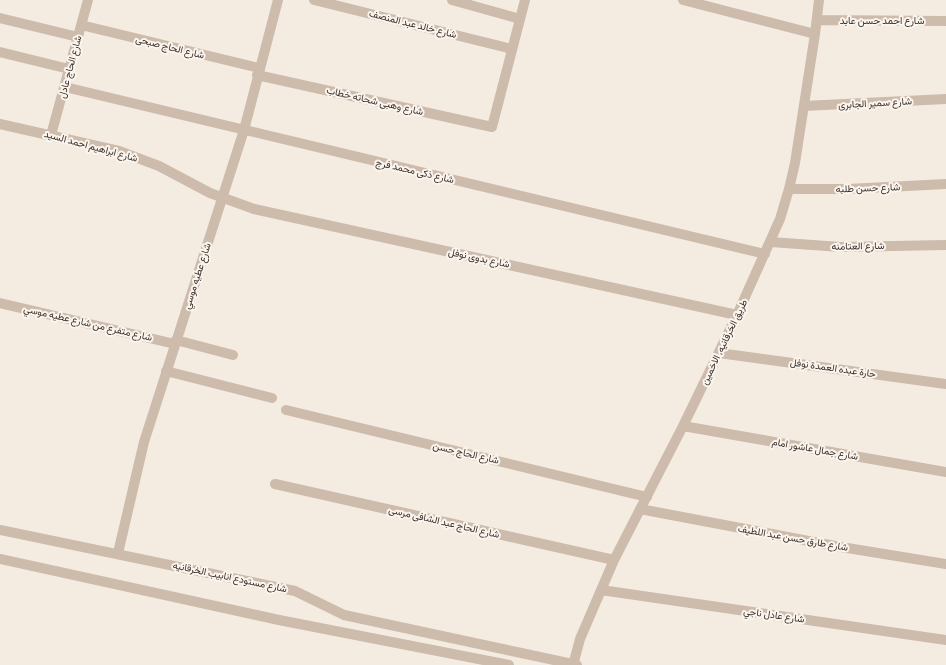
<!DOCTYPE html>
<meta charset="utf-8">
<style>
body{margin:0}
canvas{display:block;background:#f4ebe1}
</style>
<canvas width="946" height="665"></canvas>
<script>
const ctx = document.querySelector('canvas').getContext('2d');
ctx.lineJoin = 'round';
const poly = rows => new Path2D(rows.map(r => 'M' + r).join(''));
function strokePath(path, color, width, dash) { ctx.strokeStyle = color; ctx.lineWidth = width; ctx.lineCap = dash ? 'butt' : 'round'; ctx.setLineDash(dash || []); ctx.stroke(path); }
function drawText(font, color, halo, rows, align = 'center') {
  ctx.font = font + ' Barlow,Vazirmatn,sans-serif'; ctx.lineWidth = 4; ctx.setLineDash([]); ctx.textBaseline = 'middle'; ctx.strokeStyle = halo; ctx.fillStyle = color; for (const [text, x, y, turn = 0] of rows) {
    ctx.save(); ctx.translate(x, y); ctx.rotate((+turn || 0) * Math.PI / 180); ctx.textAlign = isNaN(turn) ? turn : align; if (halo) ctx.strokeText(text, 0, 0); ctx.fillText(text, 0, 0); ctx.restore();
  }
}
const minor = poly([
 [314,0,512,49],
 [452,0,520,19],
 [683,0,815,34],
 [0,18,78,37],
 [817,20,946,21],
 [81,25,259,68],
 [0,52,69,69],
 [257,75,492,127,525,0],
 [65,87,765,254],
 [804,106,946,99],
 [0,124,119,151,159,166,210,193,254,209,737,315],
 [51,135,88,0],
 [789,189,848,189,946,184],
 [771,242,840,247,946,245],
 [0,303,175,344],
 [176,340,233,355],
 [719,353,946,384],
 [166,371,272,398],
 [286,410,647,497],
 [683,426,946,472],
 [275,484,614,560],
 [640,509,835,546,946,564],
 [0,530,295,591,344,615,577,665],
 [118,553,144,442,244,130,278,0],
 [0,559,279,620,509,665],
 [601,590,946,640],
 [573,665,580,639,614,560,683,426,737,315,780,219,789,189,795,163,815,34,819,0]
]);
const streetNames = [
 ["شارع احمد حسن عابد",882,21],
 ["شارع خالد عبد المنصف",413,24,14],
 ["شارع الحاج صبحى",170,47,14],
 ["شارع الحاج عادل",70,67,-75],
 ["شارع وهبى شحاته خطاب",375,101,13],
 ["شارع سمير الجابرى",875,103,-3],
 ["شارع ابراهيم احمد السيد",91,146,15],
 ["شارع ذكى محمد فرج",415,171,13],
 ["شارع حسن طلبه",868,188,-2],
 ["شارع العتامنه",858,246,-1],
 ["شارع بدوى نوفل",479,258,12],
 ["شارع عطيه موسي",197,276,-72],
 ["شارع متفرع من شارع عطيه موسي",88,323,13],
 ["طريق الخرقانيه, الاخمين",724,342,-64],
 ["حارة عبده العمدة نوفل",833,368,8],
 ["شارع جمال عاشور امام",815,449,10],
 ["شارع الحاج حسن",466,453,13],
 ["شارع الحاج عبد الشافى مرسى",444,522,13],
 ["شارع طارق حسن عبد اللطيف",793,538,10],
 ["شارع مستودع انابيب الخرقانيه",230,577,12],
 ["شارع عادل ناجي",774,615,8]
];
strokePath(minor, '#cdbbac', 10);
drawText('10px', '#3b302b', '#fbf5ee', streetNames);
</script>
